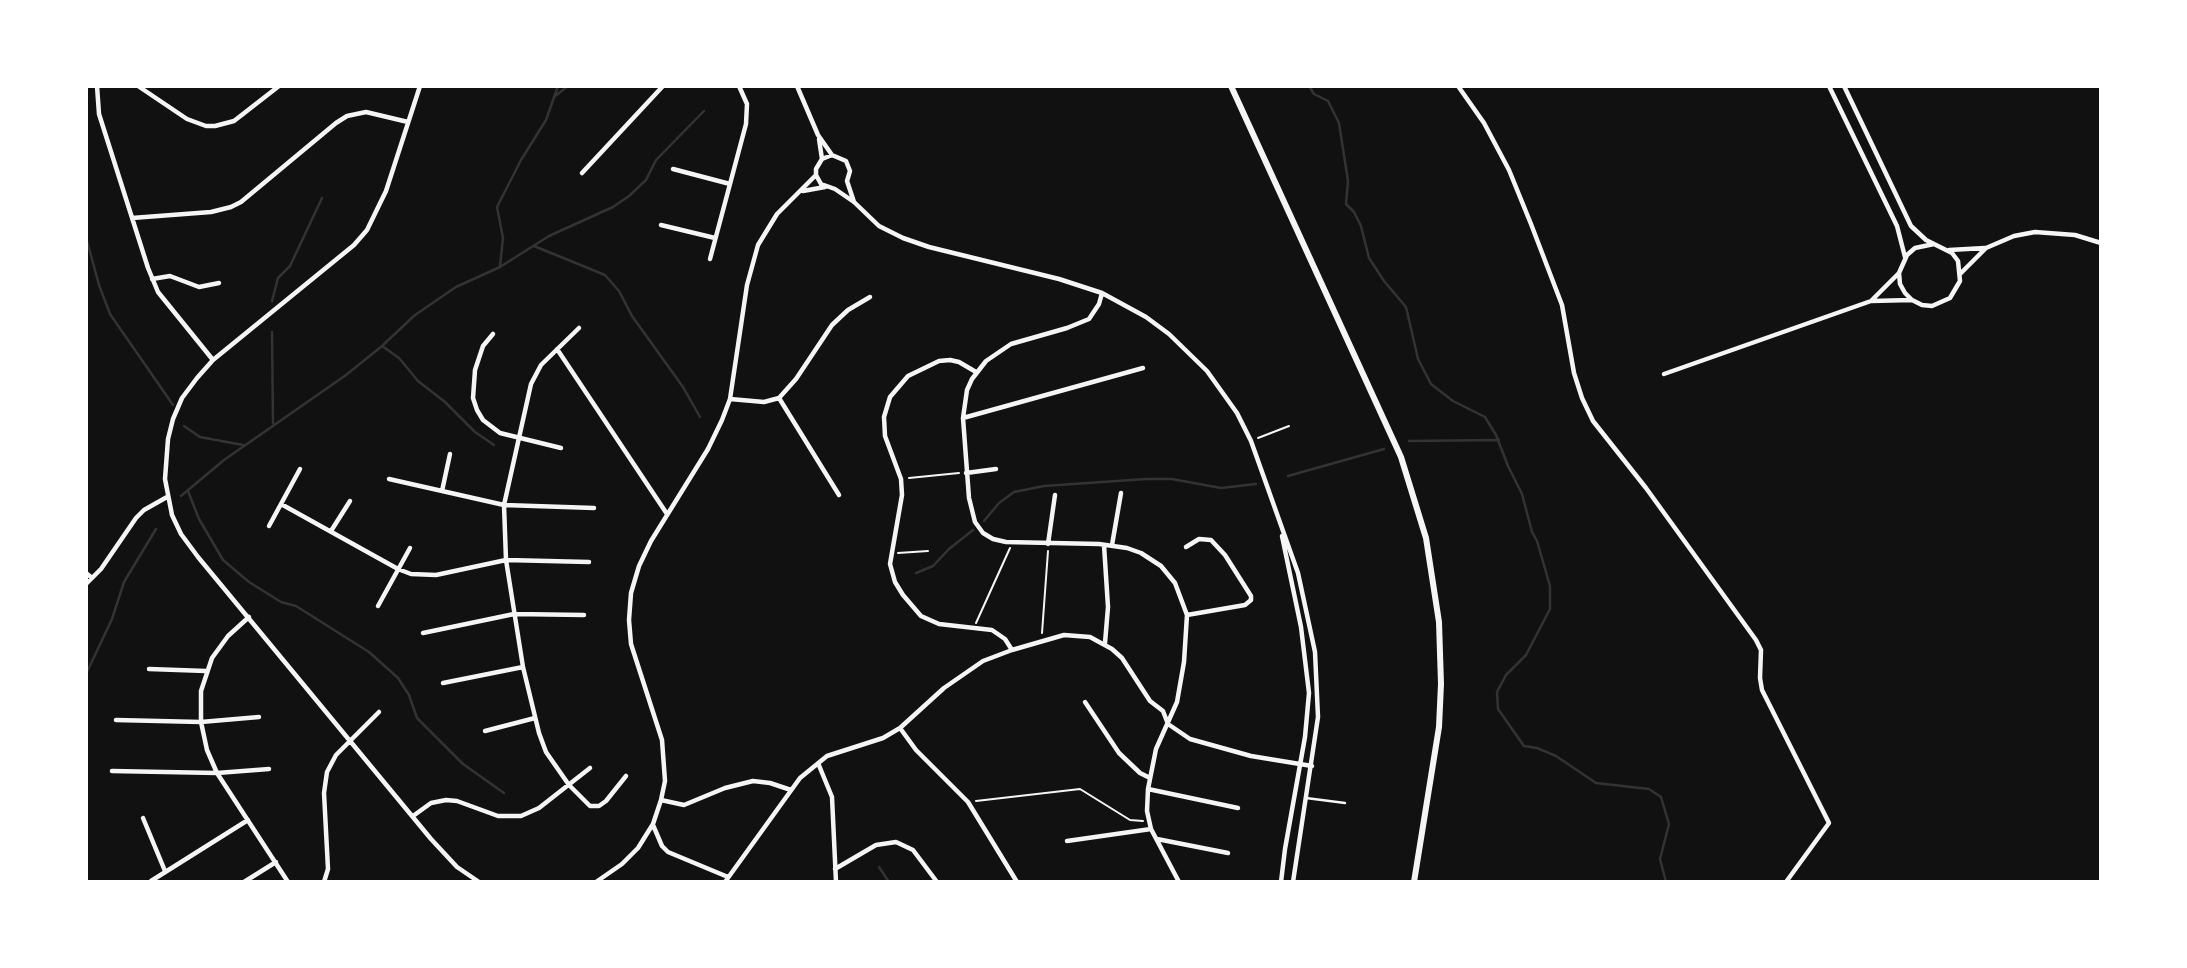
<!DOCTYPE html>
<style>
body{margin:0}
#map{position:relative;width:2187px;height:968px;overflow:hidden;background:#111;font-family:Roboto,sans-serif}
canvas{display:block}
.frame{position:absolute;inset:0;border:88px solid #fff;pointer-events:none}
</style>
<div id="map">
<canvas width="2187" height="968"></canvas>
<div class="frame"></div>
</div>
<script>
const ctx = document.querySelector('canvas').getContext('2d');
ctx.lineJoin = 'round';
const poly = rows => new Path2D(rows.map(r => 'M' + r).join(''));
function strokePath(path, color, width, dash) { ctx.strokeStyle = color; ctx.lineWidth = width; ctx.lineCap = dash ? 'butt' : 'round'; ctx.setLineDash(dash || []); ctx.stroke(path); }
const stream = poly([
 [1309,86,1314,94,1328,101,1339,123,1348,181,1346,204,1354,212,1361,226,1369,258,1384,281,1406,307,1418,359,1431,384,1453,401,1485,417,1496,435,1508,466,1522,494,1532,532,1537,541,1550,586,1550,609,1526,655,1506,675,1497,692,1498,709,1524,746,1537,748,1556,756,1596,783,1649,789,1661,797,1669,824,1660,859,1666,882],
 [554,97,568,86],
 [86,237,99,285,110,314,173,405],
 [534,246,605,275,619,291,632,316,683,387,700,417],
 [500,266,503,238,497,207,521,160,546,120,558,86],
 [272,301,278,278,290,266,322,198],
 [272,332,273,423],
 [382,346,399,358,418,381,445,402,475,432,494,445],
 [184,426,200,437,243,445],
 [1409,441,1499,440],
 [1288,476,1384,449],
 [188,491,199,519,223,560,249,582,281,602,296,606,369,652,398,678,409,695,417,718,463,764,504,793],
 [181,496,224,460,346,375,382,346,415,315,456,287,500,267,549,236,613,207,629,196,646,180,656,160,704,111],
 [984,521,999,503,1014,492,1044,486,1146,479,1172,479,1221,488,1256,484],
 [916,573,933,566,949,549,973,530],
 [86,674,112,619,124,582,156,529],
 [879,867,889,882]
]);
const path = poly([
 [1258,438,1289,426],
 [909,478,959,473],
 [898,553,928,551],
 [976,623,1010,548],
 [1042,633,1048,551],
 [976,801,1080,789,1130,820,1143,821],
 [1162,882,1171,881]
]);
const service = poly([
 [1306,798,1345,803]
]);
const minor = poly([
 [97,86,99,114,148,268,158,292,213,360],
 [138,86,187,119,206,126,215,126,234,121,279,86],
 [420,86,386,191,367,230,354,245,213,360,197,378,182,398,173,419,168,439,165,479,172,515,181,534,198,557,431,839,457,867,479,882],
 [797,86,818,135,832,155],
 [1458,86,1484,123,1509,170,1531,224,1562,305,1574,373,1582,398,1593,421,1646,488,1756,640,1761,650,1760,678,1762,690,1829,823,1786,882],
 [1829,86,1897,226,1905,257],
 [1844,86,1911,226,1926,240,1952,253,1958,261,1960,281,1950,298,1932,306,1922,305,1912,300,1905,293,1900,284,1899,273,1907,255,1915,248,1934,244],
 [819,139,822,159],
 [673,169,730,184],
 [582,173,663,86],
 [803,191,825,187],
 [854,202,847,181,850,171,846,161,832,155,822,159,816,169,816,175,821,184,835,189,854,202,879,226,903,238,929,247,1059,279,1102,293,1146,317,1169,334,1207,371,1237,413,1251,441,1298,573,1315,652,1318,717,1293,882],
 [132,218,211,212,231,207,241,202,336,123,347,116,366,112,408,122],
 [661,225,715,238],
 [1949,250,1985,248],
 [710,259,746,124,747,104,739,86],
 [1960,274,1986,248,2014,236,2035,232,2075,235,2101,243],
 [152,279,170,276,199,287,219,283],
 [1102,293,1099,304,1089,319,1067,328,1011,344,986,361,972,379,967,390,963,418,969,498,975,522,983,533,993,539,1006,542,1099,544,1127,548,1141,553,1161,566,1175,583,1187,615,1184,662,1177,702,1156,749,1148,789,1147,811,1151,829,1179,882],
 [1872,300,1899,273],
 [579,328,541,365,531,384,504,505,506,560,523,667,539,733,546,752,569,785,590,806,599,806,606,801,626,776],
 [493,334,483,346,475,370,473,398,477,410,483,420,500,433,561,448],
 [557,349,667,514],
 [976,372,959,362,950,360,939,361,908,376,890,397,884,417,885,436,901,479,902,495,890,564,895,582,903,595,921,616,939,624,992,630,1005,639,1012,650],
 [1664,374,1871,301,1912,300],
 [779,398,839,495],
 [730,399,764,402,779,398,796,379,832,325,848,310,870,297],
 [963,418,1143,368],
 [966,473,996,469],
 [389,479,504,505,594,508],
 [442,491,450,454],
 [281,504,398,569,411,574,436,575,506,560,589,562],
 [269,526,300,469],
 [331,531,350,501],
 [1048,544,1055,495],
 [1104,545,1108,607,1105,643],
 [1112,545,1121,493],
 [1186,547,1199,539,1211,540,1225,555,1251,596,1251,600,1245,605,1187,615],
 [86,573,92,578],
 [86,584,101,569,136,518,144,510,167,497],
 [378,606,410,548],
 [249,617,228,636,212,658,201,691,201,722,207,750,217,773,288,882],
 [423,633,514,614,584,615],
 [149,669,206,671],
 [443,683,523,667],
 [1085,702,1119,753,1140,773,1150,778],
 [116,720,201,722,259,717],
 [900,728,916,750,968,802,1017,882],
 [485,731,535,718],
 [818,763,832,797,836,882],
 [112,771,217,773,269,769],
 [1148,789,1238,808],
 [661,800,684,805,725,788,753,781,770,783,791,790],
 [413,816,431,803,446,800,457,801,498,816,521,816,539,808,590,768],
 [143,818,165,871],
 [653,825,662,846,668,852,728,877],
 [1157,839,1228,853],
 [1067,841,1151,829],
 [835,869,876,845,896,842,913,850,937,882],
 [151,881,248,820],
 [244,882,276,862],
 [324,882,328,869,324,793,327,772,336,755,379,712],
 [596,882,622,864,638,848,653,824,661,800,665,781,662,740,631,644,629,620,631,593,639,566,651,541,708,449,722,420,730,399,747,285,758,245,777,214,816,175],
 [725,882,800,778,827,756,883,738,900,728,944,688,983,661,1012,650,1064,635,1090,637,1112,649,1122,658,1150,701,1163,711,1168,724,1190,739,1251,756,1312,766],
 [1281,882,1285,849,1305,737,1309,693,1301,627,1282,536]
]);
const secondary = poly([
 [1231,86,1401,457,1426,538,1439,622,1441,684,1439,727,1414,882]
]);
strokePath(stream, '#333', 2.5);
strokePath(path, '#f5f5f5', 2);
strokePath(service, '#f5f5f5', 2.5);
strokePath(minor, '#f5f5f5', 4.5);
strokePath(secondary, '#f5f5f5', 6);
</script>
